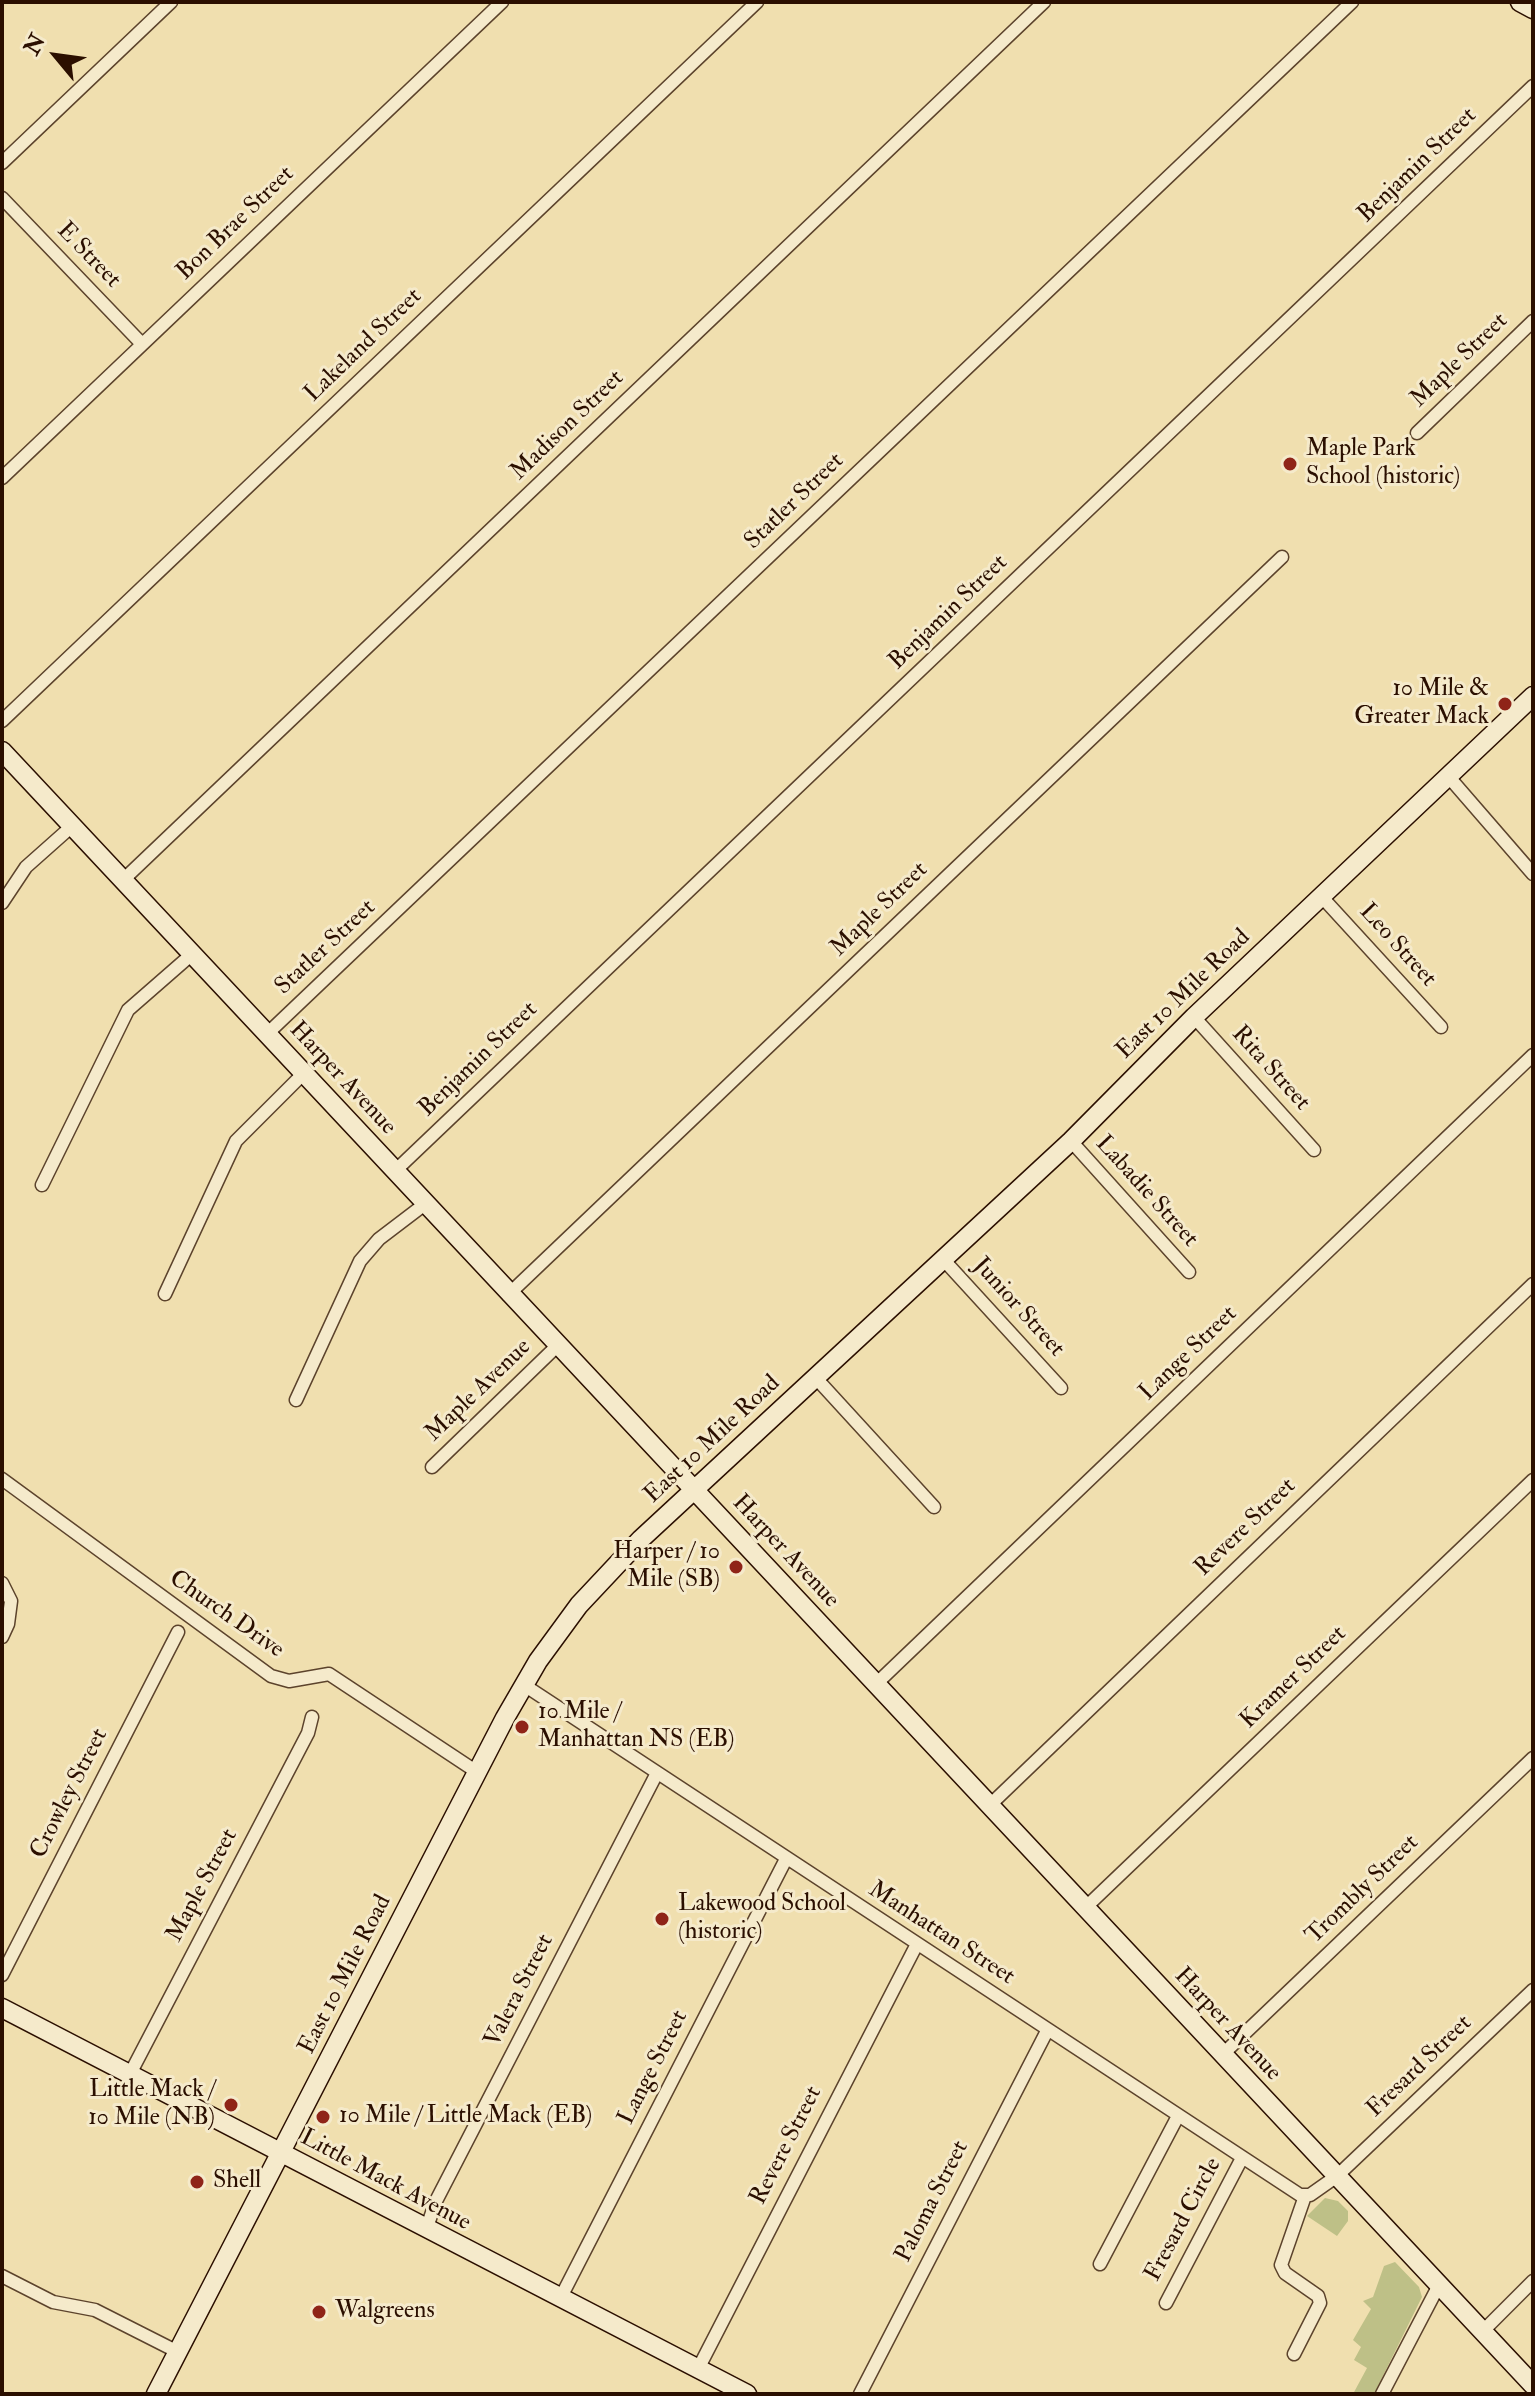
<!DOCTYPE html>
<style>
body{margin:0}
#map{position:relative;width:1535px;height:2396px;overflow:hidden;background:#f0dfaf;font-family:"IM FELL Double Pica",serif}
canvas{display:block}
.frame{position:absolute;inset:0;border:4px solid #2b0f00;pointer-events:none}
.north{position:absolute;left:16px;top:16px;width:80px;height:80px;-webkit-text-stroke:6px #f5eacb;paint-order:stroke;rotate:299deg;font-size:22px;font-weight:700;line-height:32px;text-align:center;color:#2b0f00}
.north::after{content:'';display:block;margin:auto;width:28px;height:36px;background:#2b0f00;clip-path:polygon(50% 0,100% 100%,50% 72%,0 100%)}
</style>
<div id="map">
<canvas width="1535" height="2396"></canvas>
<div class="frame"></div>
<div class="north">N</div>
</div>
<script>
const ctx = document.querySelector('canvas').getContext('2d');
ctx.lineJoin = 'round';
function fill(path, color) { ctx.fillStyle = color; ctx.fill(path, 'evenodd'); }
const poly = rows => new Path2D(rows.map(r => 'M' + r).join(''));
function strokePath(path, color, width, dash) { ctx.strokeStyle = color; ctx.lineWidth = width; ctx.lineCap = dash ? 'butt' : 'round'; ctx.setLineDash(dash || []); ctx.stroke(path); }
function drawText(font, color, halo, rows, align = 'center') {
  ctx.font = font + ' "IM FELL Double Pica",serif'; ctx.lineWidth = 6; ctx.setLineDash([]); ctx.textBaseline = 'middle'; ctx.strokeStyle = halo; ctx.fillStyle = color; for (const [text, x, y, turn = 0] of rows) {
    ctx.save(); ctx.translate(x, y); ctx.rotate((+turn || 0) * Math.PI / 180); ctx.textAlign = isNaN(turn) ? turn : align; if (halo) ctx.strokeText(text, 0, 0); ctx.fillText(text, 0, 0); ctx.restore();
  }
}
const green = poly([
 [1325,2198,1338,2201,1348,2211,1348,2221,1337,2236,1307,2216],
 [1395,2262,1419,2287,1422,2297,1374,2394,1353,2394,1367,2368,1354,2360,1361,2347,1353,2340,1371,2309,1363,2301,1373,2297,1384,2266]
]);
const street = poly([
 [2,163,171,2],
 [2,198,142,344],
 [1417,433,1533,321],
 [2,478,502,2],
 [2,721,757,2],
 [1448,776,1533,874],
 [122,881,1044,2],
 [1321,896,1441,1027],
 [2,903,26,867,71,827],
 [1194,1017,1314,1150],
 [268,1033,1352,2],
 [1071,1141,1189,1272],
 [395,1171,1533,86],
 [42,1185,128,1010,191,955],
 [942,1258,1061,1388],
 [165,1294,236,1141,304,1073],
 [508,1295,1282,557],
 [815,1377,934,1507],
 [296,1400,360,1261,379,1239,425,1204],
 [432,1467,557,1346],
 [2,1479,271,1676,289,1681,329,1674,477,1772],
 [2,1583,11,1601,8,1624,2,1637],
 [876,1684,1533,1055],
 [524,1685,1300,2195,1310,2195,1337,2176,1533,1990],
 [990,1805,1533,1284],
 [1085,1908,1533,1480],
 [2,1975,178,1632],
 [1223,2054,1533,1758],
 [130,2074,308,1733,312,1717],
 [426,2230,436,2201,657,1773],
 [1100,2264,1178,2116],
 [2,2276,53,2302,95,2310,178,2352],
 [561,2297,786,1859],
 [1166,2303,1242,2158],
 [1483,2331,1533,2281],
 [1294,2354,1320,2303,1318,2296,1285,2273,1281,2265,1305,2196],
 [698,2369,917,1944],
 [860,2394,1047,2031],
 [1382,2394,1439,2285]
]);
const secondary = poly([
 [1520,2,1533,9],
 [2,751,1533,2385],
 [2,2008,747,2394],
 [156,2394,505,1718,538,1661,579,1605,641,1539,1071,1141,1194,1017,1533,696]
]);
const markers = [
 [1290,464,8,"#8f2418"],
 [1505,704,8,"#8f2418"],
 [736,1567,8,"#8f2418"],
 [522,1727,8,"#8f2418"],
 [662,1919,8,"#8f2418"],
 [231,2105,8,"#8f2418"],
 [323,2117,8,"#8f2418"],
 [197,2182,8,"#8f2418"],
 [319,2312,8,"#8f2418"]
];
const streetNames = [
 ["Benjamin Street",1418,166,-44],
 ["Bon Brae Street",236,224,-44],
 ["E Street",88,256,46],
 ["Lakeland Street",364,346,-44],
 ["Maple Street",1460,361,-44],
 ["Madison Street",568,426,-44],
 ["Statler Street",795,502,-44],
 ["Benjamin Street",949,613,-44],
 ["Maple Street",880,910,-44],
 ["Leo Street",1397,946,48],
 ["Statler Street",326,948,-43],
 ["East 10 Mile Road",1184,995,-44],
 ["Benjamin Street",479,1060,-44],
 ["Rita Street",1270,1069,48],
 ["Harper Avenue",342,1079,47],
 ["Labadie Street",1146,1192,48],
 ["Junior Street",1018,1308,48],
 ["Lange Street",1189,1354,-44],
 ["Maple Avenue",479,1391,-44],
 ["East 10 Mile Road",713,1440,-43],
 ["Revere Street",1246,1528,-44],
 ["Harper Avenue",785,1552,47],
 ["Church Drive",226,1615,35],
 ["Kramer Street",1294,1678,-44],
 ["Crowley Street",70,1794,-63],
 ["Maple Street",203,1886,-62],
 ["Trombly Street",1363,1890,-44],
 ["Manhattan Street",941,1934,33],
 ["East 10 Mile Road",346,1975,-63],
 ["Valera Street",520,1991,-63],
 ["Harper Avenue",1227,2025,47],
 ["Fresard Street",1420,2067,-44],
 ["Lange Street",654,2068,-63],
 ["Revere Street",787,2146,-63],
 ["Little Mack Avenue",385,2181,28],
 ["Paloma Street",933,2202,-63],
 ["Fresard Circle",1184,2220,-62]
];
const poiNames = [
 ["Maple Park",1306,450],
 ["School (historic)",1306,478],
 ["10 Mile &",1489,690,"right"],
 ["Greater Mack",1489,718,"right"],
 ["Harper / 10",720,1553,"right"],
 ["Mile (SB)",720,1581,"right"],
 ["10 Mile /",538,1713],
 ["Manhattan NS (EB)",538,1741],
 ["Lakewood School",678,1905],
 ["(historic)",678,1933],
 ["Little Mack /",215,2091,"right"],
 ["10 Mile (NB)",215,2119,"right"],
 ["10 Mile / Little Mack (EB)",339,2117],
 ["Shell",213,2182],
 ["Walgreens",335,2312]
];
fill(green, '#bec087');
strokePath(street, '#5c432c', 15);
strokePath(secondary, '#2b0f00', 21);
strokePath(street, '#f5eacb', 12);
strokePath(secondary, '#f5eacb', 18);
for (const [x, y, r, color] of markers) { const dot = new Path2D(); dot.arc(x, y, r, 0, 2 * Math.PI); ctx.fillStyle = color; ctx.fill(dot); strokePath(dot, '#f5eacb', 3); }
drawText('24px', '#2b0f00', '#f5eacb', streetNames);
drawText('24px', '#2b0f00', '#f5eacb', poiNames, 'left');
</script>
